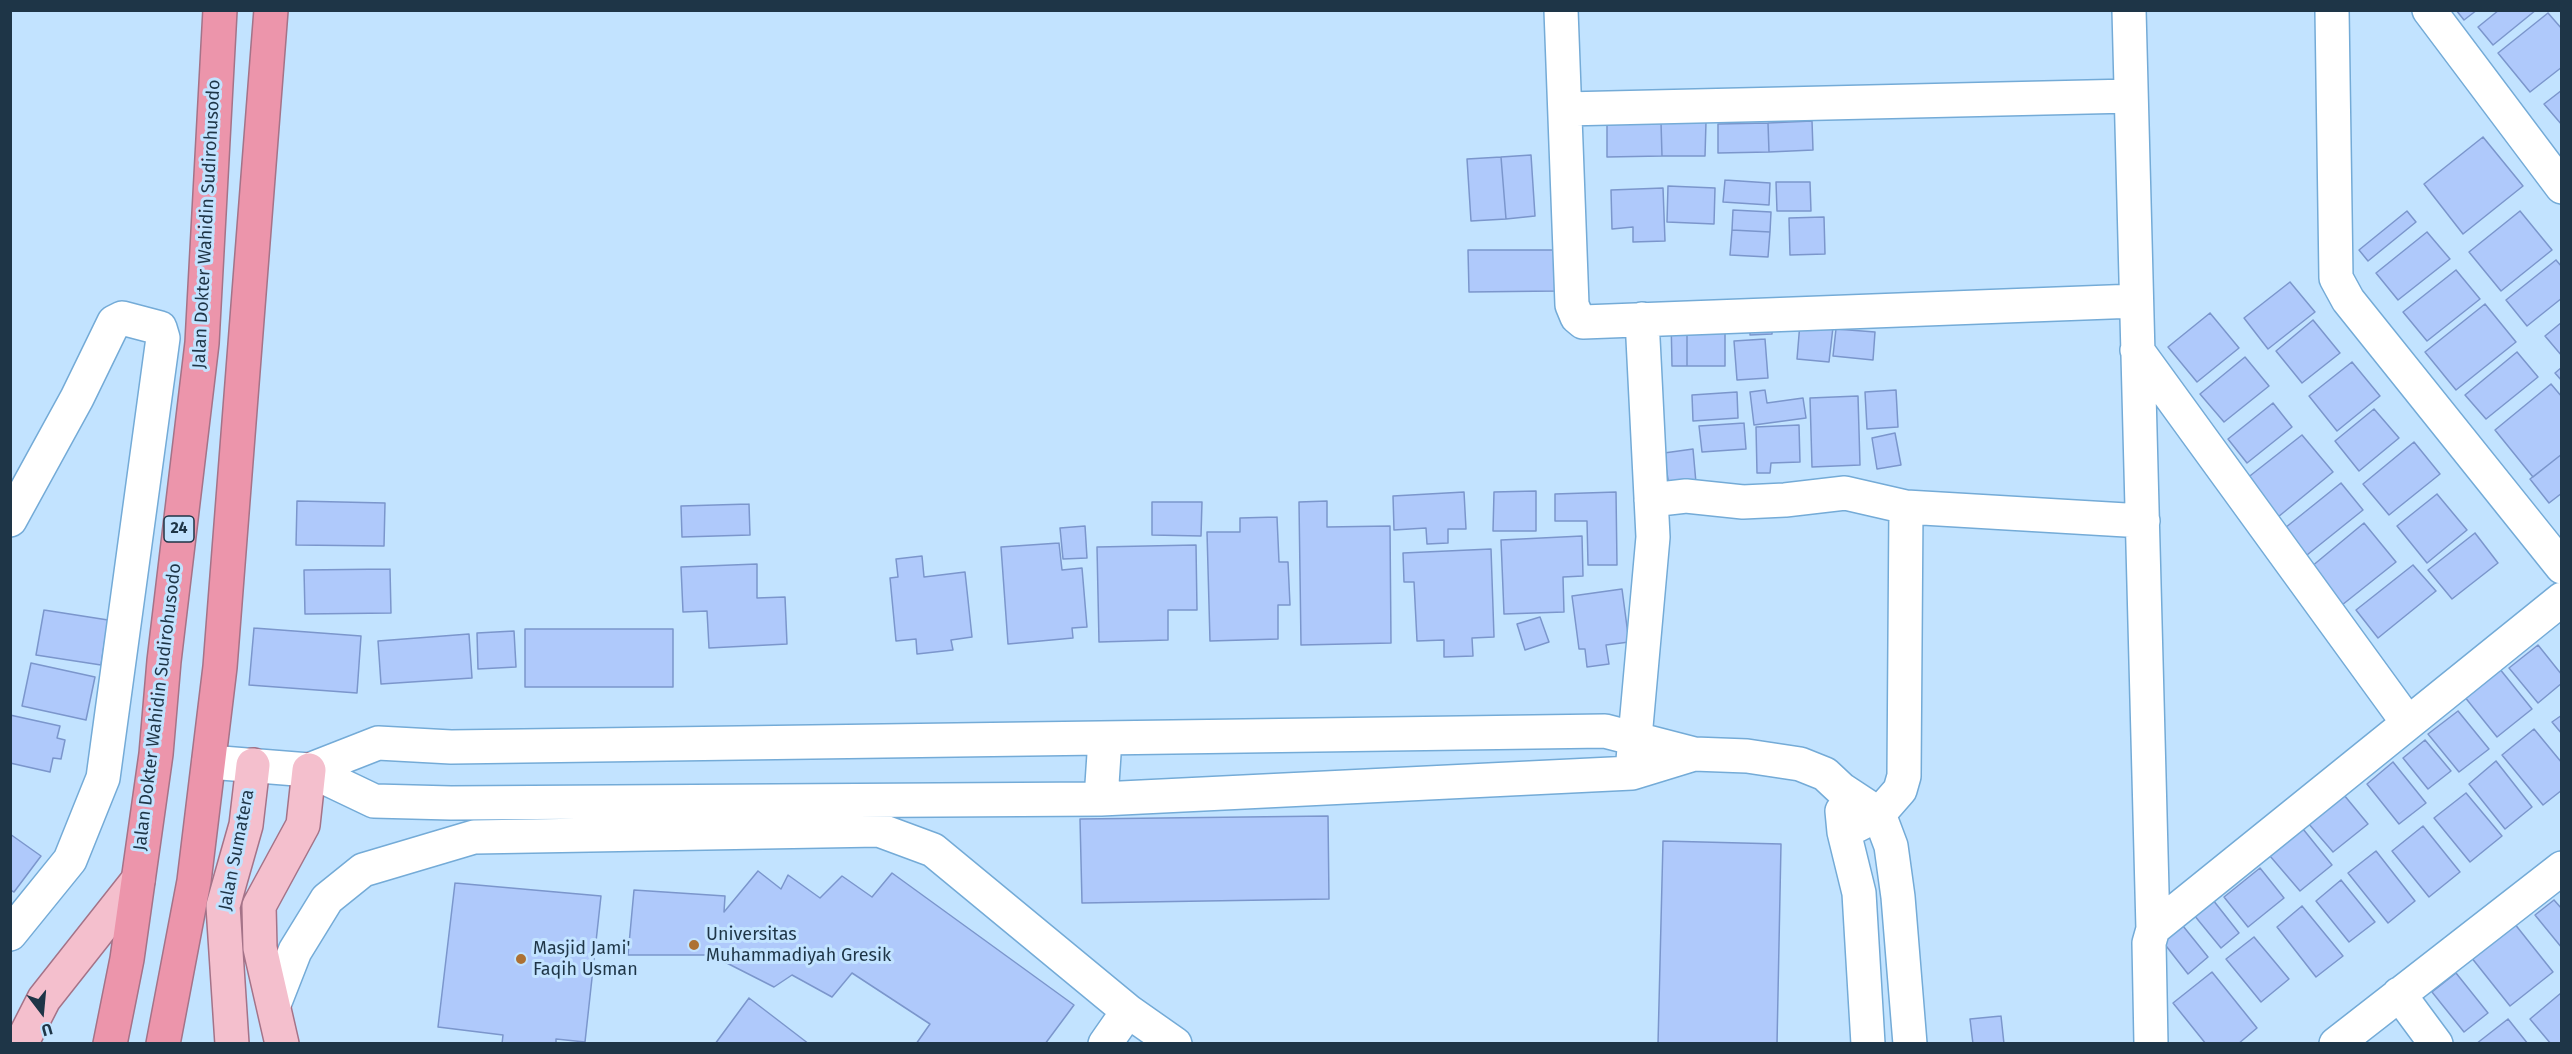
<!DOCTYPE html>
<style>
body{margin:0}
#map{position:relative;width:2572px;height:1054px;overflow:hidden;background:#c2e3ff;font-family:"Fira Sans",sans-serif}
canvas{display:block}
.frame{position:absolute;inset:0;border:12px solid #1e3547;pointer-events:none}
.north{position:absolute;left:12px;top:982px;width:60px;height:60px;-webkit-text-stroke:4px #c2e3ff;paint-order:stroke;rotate:164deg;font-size:16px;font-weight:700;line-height:24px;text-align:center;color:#1e3547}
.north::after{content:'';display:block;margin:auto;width:21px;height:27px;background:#1e3547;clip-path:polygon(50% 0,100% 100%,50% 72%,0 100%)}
</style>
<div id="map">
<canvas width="2572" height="1054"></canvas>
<div class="frame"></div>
<div class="north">U</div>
</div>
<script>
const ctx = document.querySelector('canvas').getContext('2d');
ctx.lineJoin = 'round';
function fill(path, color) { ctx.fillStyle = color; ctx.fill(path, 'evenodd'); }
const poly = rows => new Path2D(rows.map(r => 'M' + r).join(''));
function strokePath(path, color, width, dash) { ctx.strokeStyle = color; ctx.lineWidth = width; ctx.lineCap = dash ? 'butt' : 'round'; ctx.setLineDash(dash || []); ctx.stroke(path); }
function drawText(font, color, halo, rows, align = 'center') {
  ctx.font = font + ' "Fira Sans",sans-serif'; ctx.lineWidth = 6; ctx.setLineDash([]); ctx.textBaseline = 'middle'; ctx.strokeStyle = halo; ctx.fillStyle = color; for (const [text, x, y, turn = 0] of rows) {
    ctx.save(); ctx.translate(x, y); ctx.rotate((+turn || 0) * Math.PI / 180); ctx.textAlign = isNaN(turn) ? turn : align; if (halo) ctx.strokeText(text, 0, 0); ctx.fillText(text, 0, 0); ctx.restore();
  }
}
const building = poly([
 [2456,10,2477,10,2464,20,2456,10],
 [2499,10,2536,10,2493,45,2478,27,2499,10],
 [2548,13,2562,29,2562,67,2530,92,2498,53,2548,13],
 [2562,90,2562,125,2544,104,2562,90],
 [1812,121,1813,150,1769,152,1768,123,1812,121],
 [1607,122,1661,122,1662,156,1607,157,1607,122],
 [1661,122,1706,122,1705,156,1662,156,1661,122],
 [1768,123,1769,152,1718,153,1718,124,1768,123],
 [2483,137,2523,186,2463,234,2424,184,2483,137],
 [1531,155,1535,216,1506,219,1501,157,1531,155],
 [1501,157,1506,219,1471,221,1467,159,1501,157],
 [1725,180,1770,183,1769,205,1723,202,1725,180],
 [1776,182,1810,182,1811,211,1777,211,1776,182],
 [1668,186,1715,188,1714,224,1667,222,1668,186],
 [1663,188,1665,241,1633,242,1633,227,1612,229,1611,190,1663,188],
 [1733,210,1771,212,1770,232,1732,230,1733,210],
 [2407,211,2416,222,2368,261,2359,250,2407,211],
 [2520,211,2552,250,2501,291,2469,252,2520,211],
 [1824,217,1825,254,1790,255,1789,218,1824,217],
 [1732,230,1770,232,1768,257,1730,255,1732,230],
 [2427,232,2450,259,2398,300,2376,273,2427,232],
 [1468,250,1555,250,1556,291,1469,292,1468,250],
 [2556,260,2562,267,2562,298,2527,326,2506,300,2556,260],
 [2456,270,2480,299,2427,341,2403,312,2456,270],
 [2290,282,2315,312,2268,349,2244,318,2290,282],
 [2485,304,2516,342,2456,390,2425,352,2485,304],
 [2210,313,2239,348,2197,382,2168,347,2210,313],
 [1772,316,1772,334,1750,335,1750,317,1772,316],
 [1671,318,1687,328,1687,366,1672,366,1671,318],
 [2313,320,2340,353,2302,383,2276,351,2313,320],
 [2562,322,2562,356,2545,336,2562,322],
 [1800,323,1833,327,1829,362,1797,359,1800,323],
 [1687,328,1725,328,1725,366,1687,366,1687,328],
 [1836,329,1875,332,1873,360,1833,356,1836,329],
 [1765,339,1768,378,1737,380,1734,341,1765,339],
 [2517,352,2538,377,2486,419,2465,395,2517,352],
 [2245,357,2269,386,2224,422,2200,394,2245,357],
 [2352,362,2380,396,2337,431,2309,396,2352,362],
 [2562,367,2562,381,2555,373,2562,367],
 [2551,384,2562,397,2562,454,2533,477,2495,430,2551,384],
 [1765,390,1767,403,1803,398,1806,418,1754,425,1750,392,1765,390],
 [1896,390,1898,427,1867,429,1865,392,1896,390],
 [1737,392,1738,418,1693,421,1692,395,1737,392],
 [1858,396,1860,465,1812,467,1810,398,1858,396],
 [2273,403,2292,427,2247,463,2228,439,2273,403],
 [2374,409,2399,438,2359,471,2335,441,2374,409],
 [1744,423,1746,449,1702,452,1699,426,1744,423],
 [1799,425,1800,462,1771,463,1770,473,1757,473,1756,427,1799,425],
 [1895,433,1901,465,1877,469,1872,438,1895,433],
 [2302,435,2333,472,2278,517,2246,479,2302,435],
 [2414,442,2440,474,2389,515,2363,484,2414,442],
 [1693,449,1696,483,1669,486,1664,453,1693,449],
 [2562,454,2562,493,2549,503,2530,479,2562,454],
 [2341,483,2363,510,2302,559,2280,532,2341,483],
 [1536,491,1536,531,1493,531,1494,492,1536,491],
 [1464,492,1466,529,1448,529,1448,543,1427,544,1426,528,1394,530,1393,496,1464,492],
 [1616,492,1617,565,1588,565,1587,521,1555,521,1555,494,1616,492],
 [2437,494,2467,530,2427,563,2397,526,2437,494],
 [297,501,385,503,384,546,296,545,297,501],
 [1327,501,1327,527,1390,526,1391,643,1301,645,1299,502,1327,501],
 [1152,502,1202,502,1201,536,1152,535,1152,502],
 [749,504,750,535,682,537,681,506,749,504],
 [1277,517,1279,562,1288,562,1290,605,1278,605,1278,639,1210,641,1207,532,1240,532,1240,518,1277,517],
 [2364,523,2396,562,2342,605,2311,567,2364,523],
 [1085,526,1087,558,1063,559,1060,528,1085,526],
 [2475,533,2498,563,2452,599,2428,570,2475,533],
 [1582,536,1583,576,1563,577,1564,612,1504,614,1501,540,1582,536],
 [1059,543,1062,570,1082,568,1087,627,1072,628,1073,638,1008,644,1001,547,1059,543],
 [1196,545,1197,610,1168,610,1168,640,1099,642,1097,547,1196,545],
 [1491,549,1494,637,1472,638,1473,656,1444,657,1444,640,1417,641,1414,582,1404,582,1403,553,1491,549],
 [922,556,924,577,965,572,972,637,951,640,953,650,917,654,916,639,896,641,890,578,898,577,896,559,922,556],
 [757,564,757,598,785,597,787,644,709,648,707,611,683,612,681,567,757,564],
 [2413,565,2436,591,2378,638,2356,610,2413,565],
 [390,569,391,613,305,614,304,570,390,569],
 [1622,589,1629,642,1606,645,1609,664,1587,667,1585,649,1579,649,1572,596,1622,589],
 [44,610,108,620,101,665,36,655,44,610],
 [1540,617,1549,642,1525,650,1517,624,1540,617],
 [254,628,361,636,357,693,249,685,254,628],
 [525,629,673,629,673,687,525,687,525,629],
 [514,631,516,667,478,669,477,633,514,631],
 [469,634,472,678,381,684,378,641,469,634],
 [2538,645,2562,675,2562,683,2538,703,2509,668,2538,645],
 [31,663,95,677,86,720,22,706,31,663],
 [2499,668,2532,709,2497,737,2464,696,2499,668],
 [2458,711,2489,749,2459,772,2428,734,2458,711],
 [10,715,60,726,57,738,65,740,61,759,53,758,50,772,10,763,10,715],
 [2562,715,2562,734,2552,722,2562,715],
 [2534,729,2562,763,2562,790,2543,805,2502,755,2534,729],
 [2425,740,2451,771,2428,789,2403,758,2425,740],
 [2496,761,2532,807,2505,829,2469,784,2496,761],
 [2393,762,2426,803,2399,824,2367,784,2393,762],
 [2466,793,2502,836,2470,862,2434,818,2466,793],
 [2344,795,2368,824,2333,852,2308,823,2344,795],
 [1328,816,1329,899,1082,903,1080,819,1328,816],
 [2423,826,2460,872,2429,897,2392,851,2423,826],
 [2303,829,2332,865,2300,891,2270,856,2303,829],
 [10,834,41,856,14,892,10,890,10,834],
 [1663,841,1781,844,1777,1044,1658,1044,1663,841],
 [2376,851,2415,901,2388,923,2348,873,2376,851],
 [2260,868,2284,898,2248,927,2224,897,2260,868],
 [758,871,781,889,788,875,820,898,842,876,872,897,892,873,1074,1005,1045,1044,916,1044,930,1024,852,973,832,997,792,975,774,987,711,955,628,955,634,890,725,896,724,912,758,871],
 [2341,880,2375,922,2349,942,2316,901,2341,880],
 [455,883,601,896,585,1042,556,1039,556,1044,502,1044,503,1035,438,1027,455,883],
 [2213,900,2239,933,2221,948,2194,915,2213,900],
 [2554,900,2562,909,2562,948,2535,915,2554,900],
 [2302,906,2343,956,2316,977,2277,927,2302,906],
 [2514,923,2553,972,2510,1006,2471,957,2514,923],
 [2183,926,2208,957,2188,974,2163,942,2183,926],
 [2254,937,2289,979,2261,1002,2226,959,2254,937],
 [2212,972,2257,1028,2238,1044,2206,1044,2173,1003,2212,972],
 [2456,973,2488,1013,2464,1032,2432,992,2456,973],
 [2561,993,2562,1044,2551,1044,2530,1019,2561,993],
 [749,998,809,1044,715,1044,749,998],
 [2001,1016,2004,1044,1973,1044,1970,1019,2001,1016],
 [2508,1019,2528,1044,2476,1044,2508,1019]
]);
const minor = poly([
 [1561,10,1572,305,1577,317,1583,322,2136,301],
 [2129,10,2153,929,2149,943,2151,1044],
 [2332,10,2336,278,2348,300,2562,567],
 [2429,10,2562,187],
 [1565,109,2131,96],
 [2137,350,2408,723],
 [1651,500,1686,496,1743,502,1785,500,1845,493,1906,507,2143,521],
 [10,520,77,398,114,322,122,318,160,328,163,338,103,778,70,860,10,934],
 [1633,760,1653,537,1642,319],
 [209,762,309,770,374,801,451,803,1101,799,1632,773,1694,754],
 [309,770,378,743,451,747,1605,731,1694,754,1747,756,1800,764,1825,774,1841,789,1879,814,1891,846,1898,897,1910,1044],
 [1101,799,1105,739],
 [1842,811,1844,832,1859,893,1868,1044],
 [1844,832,1879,814,1900,790,1904,776,1906,507],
 [2153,929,2562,599],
 [2399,994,2436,1044],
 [275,1002,295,951,327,899,363,870,474,837,879,830,933,850,1128,1011],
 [1105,1044,1128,1011,1175,1044],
 [2336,1044,2562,868]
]);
const major = poly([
 [21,1044,44,999,138,880],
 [232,1044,223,906,246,825,253,765],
 [282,1044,260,948,259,906,303,825,309,770]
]);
const highway = poly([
 [110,1044,127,959,156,754,164,661,202,343,220,10],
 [163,1044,194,881,220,667,271,10]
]);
const markers = [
 [694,945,6,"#ad7133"],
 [521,959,6,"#ad7133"]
];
const shields = [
 [179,529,30]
];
const shieldNames = [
 ["24",179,529]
];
const streetNames = [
 ["Jalan Dokter Wahidin Sudirohusodo",207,224,-87],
 ["Jalan Dokter Wahidin Sudirohusodo",158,707,-83],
 ["Jalan Sumatera",237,850,-79]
];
const poiNames = [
 ["Universitas",706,935],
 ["Muhammadiyah Gresik",706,956],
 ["Masjid Jami'",533,949],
 ["Faqih Usman",533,970]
];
fill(building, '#afc9fb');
strokePath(building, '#7b96cc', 1.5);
strokePath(minor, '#74abd7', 36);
strokePath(major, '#a47388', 36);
strokePath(highway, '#a47388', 36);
strokePath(minor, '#fff', 33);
strokePath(major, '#f4bfcd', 33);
strokePath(highway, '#ec95ab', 33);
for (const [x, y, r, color] of markers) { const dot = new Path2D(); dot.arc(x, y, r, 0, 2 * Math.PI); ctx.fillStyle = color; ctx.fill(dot); strokePath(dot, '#c2e3ff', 2); }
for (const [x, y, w] of shields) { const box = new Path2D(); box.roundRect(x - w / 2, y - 13, w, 26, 4.5); ctx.fillStyle = '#c2e3ff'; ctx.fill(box); strokePath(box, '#1e3547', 1.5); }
drawText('bold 16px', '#1e3547', null, shieldNames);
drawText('18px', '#1e3547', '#c2e3ff', streetNames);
drawText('18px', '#1e3547', '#c2e3ff', poiNames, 'left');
</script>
